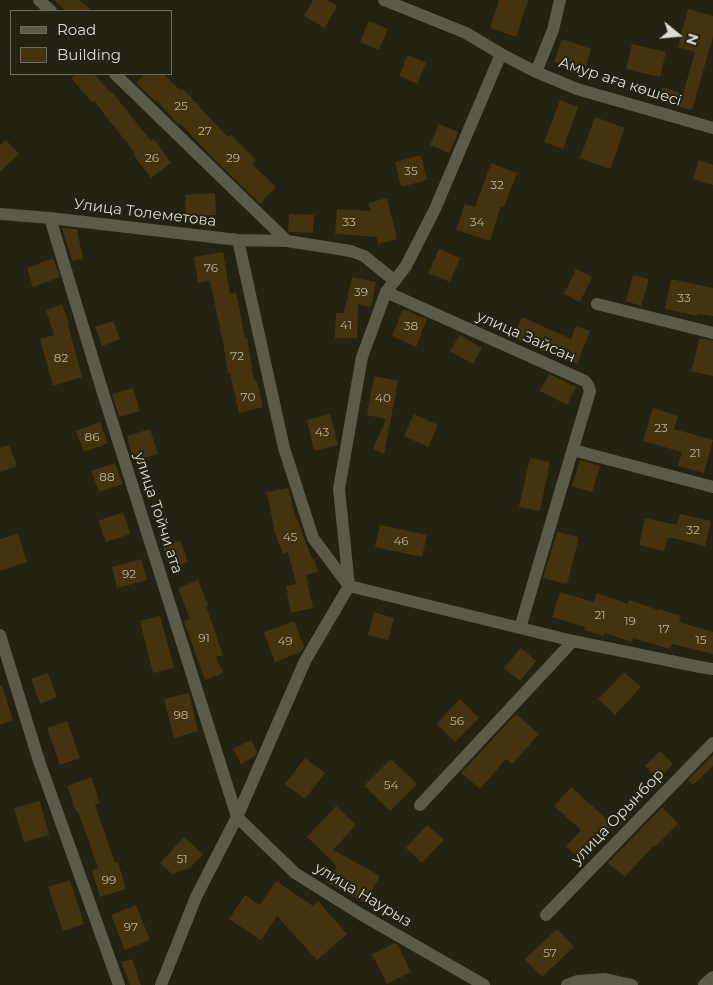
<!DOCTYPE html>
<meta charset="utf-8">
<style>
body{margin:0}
#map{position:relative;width:713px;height:985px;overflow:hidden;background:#242213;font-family:Montserrat,sans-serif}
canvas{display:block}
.legend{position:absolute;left:10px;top:10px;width:162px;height:65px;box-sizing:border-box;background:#242213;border:1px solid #6e6c5f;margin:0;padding:6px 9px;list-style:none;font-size:15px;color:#dddcd2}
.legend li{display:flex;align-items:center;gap:10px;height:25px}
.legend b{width:25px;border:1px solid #6e6c5f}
.north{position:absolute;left:653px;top:10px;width:50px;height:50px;-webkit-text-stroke:4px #242213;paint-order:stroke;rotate:107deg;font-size:14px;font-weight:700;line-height:20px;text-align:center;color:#dddcd2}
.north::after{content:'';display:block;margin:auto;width:18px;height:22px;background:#dddcd2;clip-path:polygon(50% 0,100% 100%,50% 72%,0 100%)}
</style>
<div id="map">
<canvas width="713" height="985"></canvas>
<ul class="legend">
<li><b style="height:6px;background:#5c5a49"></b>Road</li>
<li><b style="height:14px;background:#45330f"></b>Building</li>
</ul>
<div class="north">N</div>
</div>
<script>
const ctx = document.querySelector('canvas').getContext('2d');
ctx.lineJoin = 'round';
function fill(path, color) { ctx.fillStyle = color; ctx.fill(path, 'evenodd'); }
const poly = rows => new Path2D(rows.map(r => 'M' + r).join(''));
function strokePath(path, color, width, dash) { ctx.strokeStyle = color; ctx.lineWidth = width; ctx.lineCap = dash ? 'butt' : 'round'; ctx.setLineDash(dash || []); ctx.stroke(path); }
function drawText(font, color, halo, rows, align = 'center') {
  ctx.font = font + ' Montserrat,sans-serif'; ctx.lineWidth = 4; ctx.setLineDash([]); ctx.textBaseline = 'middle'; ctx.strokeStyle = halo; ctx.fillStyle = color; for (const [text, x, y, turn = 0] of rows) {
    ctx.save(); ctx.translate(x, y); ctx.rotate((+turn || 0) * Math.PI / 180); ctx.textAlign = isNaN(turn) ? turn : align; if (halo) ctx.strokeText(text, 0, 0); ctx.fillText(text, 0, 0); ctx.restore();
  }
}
const building = poly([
 [54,0,79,0,93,11,66,11],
 [313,0,327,0,337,6,325,28,304,16],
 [499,0,528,0,516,37,490,28],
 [688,9,713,16,713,36,692,110,660,102,662,87,683,94,695,52,678,47],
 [369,21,388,29,379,50,360,42],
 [562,39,591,49,584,72,554,62],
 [632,44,666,52,660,77,626,69],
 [408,55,426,63,417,84,399,76],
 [76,74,94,74,111,93,112,92,151,141,154,139,171,163,151,178,133,154,135,153,94,101,92,102,71,78],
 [145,74,163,74,180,90,182,88,200,107,199,107,228,137,231,135,256,160,252,164,276,187,260,204,210,155,181,124,179,125,157,101,156,102,136,83],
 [560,100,578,107,563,149,544,142],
 [595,117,625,128,610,169,580,158],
 [439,124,458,132,449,153,430,145],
 [6,140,19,154,0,172,0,145],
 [421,155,427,180,401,187,395,162],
 [699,160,713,165,713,185,693,179],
 [491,163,517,173,504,207,501,206,490,241,456,230,465,204,475,207],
 [215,193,216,215,186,217,185,195],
 [387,198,397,239,378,244,377,237,335,234,337,209,371,211,368,203],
 [289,214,314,215,313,233,289,232,288,231],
 [62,228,77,229,83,259,72,261],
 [439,249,460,258,450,282,428,273],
 [223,252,230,294,236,292,245,338,247,337,254,381,257,381,263,407,239,413,230,373,228,374,223,342,210,281,198,283,194,257],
 [53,258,60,277,33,287,27,268],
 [576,269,592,277,580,302,564,294],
 [633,275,649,279,641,306,626,301],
 [352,277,376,282,371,307,358,304,357,338,335,338,336,313,344,313],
 [671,279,713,288,713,316,697,314,697,316,665,309],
 [62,304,69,324,68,325,82,377,53,386,40,339,54,335,46,310],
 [403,309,427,319,416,347,392,336],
 [522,317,571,339,576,326,590,331,577,364,554,355,554,356,513,338],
 [113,321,120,339,102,346,95,327],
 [460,335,482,348,473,364,450,351],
 [700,338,713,341,713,376,691,371],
 [549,374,576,387,567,405,540,391],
 [374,376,398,381,384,454,373,449,386,419,367,415],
 [133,388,140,411,119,417,112,394],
 [653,408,678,416,674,429,713,440,704,473,678,466,682,452,643,441],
 [330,414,338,445,314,451,307,420],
 [414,414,438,425,428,447,404,436],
 [100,422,108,443,84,452,76,431],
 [150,429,158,454,134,461,127,436],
 [9,445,17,466,0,472,0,448],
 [530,458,550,462,540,511,519,507],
 [580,460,600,466,592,492,572,486],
 [115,463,123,484,99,492,91,471],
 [288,488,296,520,297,519,312,559,314,559,318,572,306,575,313,608,291,613,286,586,296,584,288,552,283,554,273,528,274,528,267,492],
 [123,512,130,534,106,542,98,521],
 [680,514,711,521,705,546,668,537,664,551,639,545,645,518,677,525],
 [380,525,427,535,422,557,375,547],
 [557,532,579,537,567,584,543,578],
 [18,534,27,562,0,571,0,539],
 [180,541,188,562,170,568,163,547],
 [141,559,147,580,117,588,112,567],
 [198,580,208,605,206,606,223,655,216,657,223,673,205,680,184,621,190,619,178,588],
 [560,592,594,602,597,593,628,604,629,600,658,610,659,609,681,616,679,622,713,632,713,654,672,644,670,649,633,638,632,642,605,633,604,636,584,630,585,627,552,617],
 [374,612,394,618,388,640,368,635],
 [160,616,174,668,153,673,140,621],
 [294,621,304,647,301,652,275,662,264,632],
 [521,648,536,661,520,681,504,668],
 [624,672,641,687,615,715,598,699],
 [48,673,57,697,40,704,31,679],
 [0,686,2,686,13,720,0,725],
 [189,693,198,731,174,738,164,699],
 [460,699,479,718,455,742,436,724],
 [516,714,539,734,512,764,506,759,480,789,461,773],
 [67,721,80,758,60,765,47,728],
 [251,740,257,751,255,756,241,764,233,749],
 [660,751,673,764,659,779,645,766],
 [713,755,713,766,693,785,688,780],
 [305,758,325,773,305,799,285,784],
 [391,759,417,784,390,811,364,786],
 [91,777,100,803,95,805,115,863,118,862,126,889,100,897,92,871,98,868,78,811,76,811,67,786],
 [571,787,612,824,596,843,594,841,579,859,566,846,581,830,554,806],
 [40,801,49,835,24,842,14,808],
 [336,806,356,825,333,850,380,876,365,903,328,883,337,866,307,837],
 [662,807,678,824,655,847,654,845,625,877,608,863],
 [427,825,444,840,422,863,406,848],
 [184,837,203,854,190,868,172,874,160,863],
 [70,880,84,924,63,931,48,887],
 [276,881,313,906,318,901,347,934,317,960,277,916,261,940,229,919,245,895,260,905],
 [136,905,150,940,125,950,111,915],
 [557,929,574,947,542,977,525,959],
 [395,943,398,945,411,972,387,984,372,954],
 [132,959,141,985,130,985,121,962]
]);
const minor = poly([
 [39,0,51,11],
 [384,0,466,33,501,54,536,72,577,89,713,128],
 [536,72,553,30,560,0],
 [115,74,287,241,351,251,364,256,395,281],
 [0,214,50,218,238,240,287,241],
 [50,218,104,396,237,817,295,873,362,915,484,985],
 [238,240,284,448,313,538,349,586,573,641,700,667,713,669],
 [386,292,585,381,588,385,590,391,520,628],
 [597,304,713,333],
 [573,450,713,487],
 [0,635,39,761,119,985],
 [420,805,573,641],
 [546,915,713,743],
 [161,985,196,897,237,817,305,661,349,586,339,489,362,357,386,292,406,266,435,209,501,54],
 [567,985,578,981,605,979,632,985],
 [704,985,713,977]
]);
const numberNames = [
 ["25",181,106],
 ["27",205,131],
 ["26",152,158],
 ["29",233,158],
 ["35",411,171],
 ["32",497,185],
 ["33",349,222],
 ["34",477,222],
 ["76",211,268],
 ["39",361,292],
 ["33",684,298],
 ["41",346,325],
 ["38",411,326],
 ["72",237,356],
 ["82",61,358],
 ["70",248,397],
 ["40",383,398],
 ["23",661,428],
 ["43",322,432],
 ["86",92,437],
 ["21",695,453],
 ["88",107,477],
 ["32",693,530],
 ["45",290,537],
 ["46",401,541],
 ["92",129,574],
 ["21",600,615],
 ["19",630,621],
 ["17",664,629],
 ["91",204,638],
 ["15",701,640],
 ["49",285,641],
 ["98",181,715],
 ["56",457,721],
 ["54",391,785],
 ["51",182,859],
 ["99",109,880],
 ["97",131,927],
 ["57",550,953]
];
const streetNames = [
 ["Амур аға көшесі",620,82,18],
 ["Улица Толеметова",145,213,7],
 ["улица Зайсан",526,337,24],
 ["улица Тойчи ата",158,513,72],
 ["улица Орынбор",618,817,-46],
 ["улица Наурыз",363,895,31]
];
fill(building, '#45330f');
strokePath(minor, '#5c5a49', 12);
drawText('12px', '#b7b2a1', null, numberNames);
drawText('15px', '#dddcd2', '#242213', streetNames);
</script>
